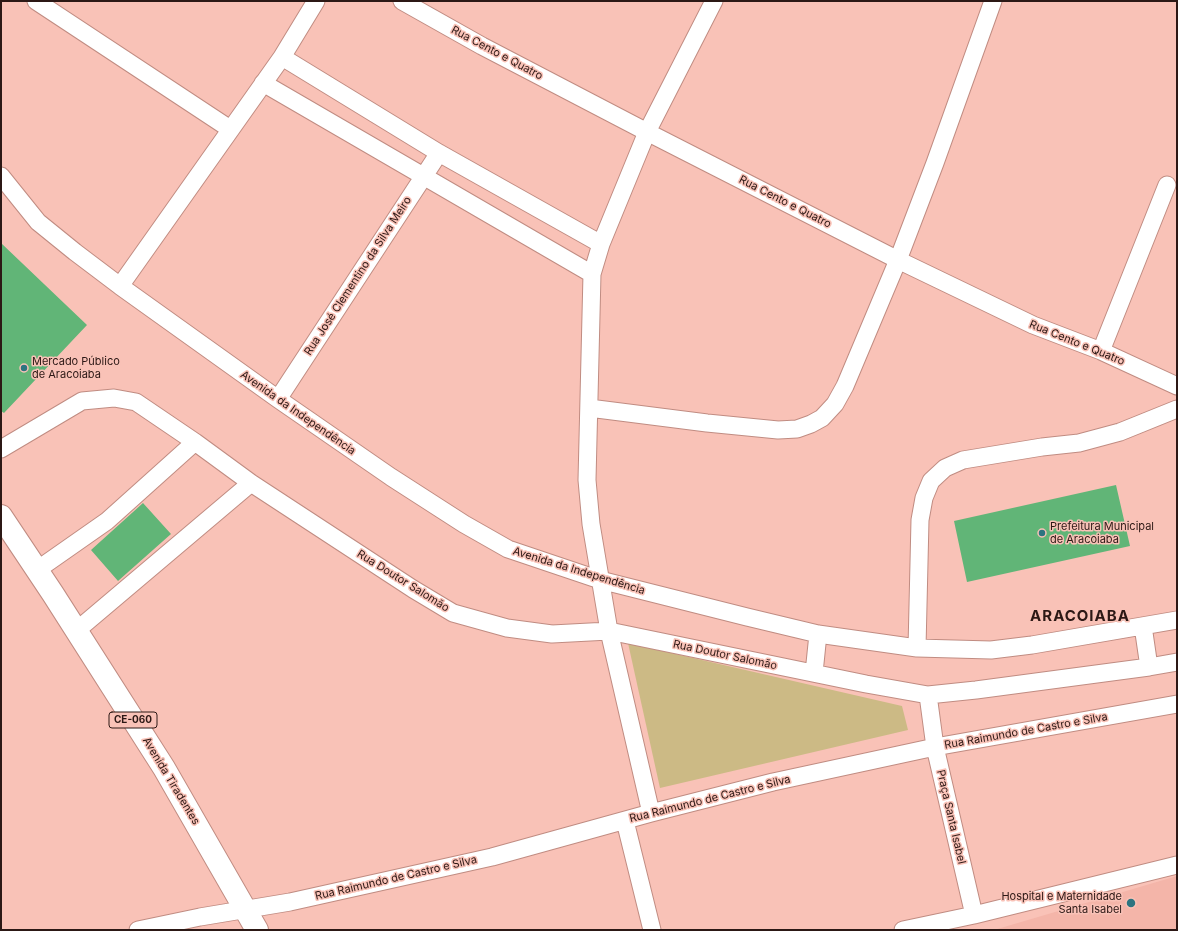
<!DOCTYPE html>
<meta charset="utf-8">
<style>
body{margin:0}
#map{position:relative;width:1178px;height:931px;overflow:hidden;background:#f9c2b7;font-family:Inter,sans-serif}
canvas{display:block}
.frame{position:absolute;inset:0;border:2px solid #2c1815;pointer-events:none}
</style>
<div id="map">
<canvas width="1178" height="931"></canvas>
<div class="frame"></div>
</div>
<script>
const ctx = document.querySelector('canvas').getContext('2d');
ctx.lineJoin = 'round';
function fill(path, color) { ctx.fillStyle = color; ctx.fill(path, 'evenodd'); }
const poly = rows => new Path2D(rows.map(r => 'M' + r).join(''));
function strokePath(path, color, width, dash) { ctx.strokeStyle = color; ctx.lineWidth = width; ctx.lineCap = dash ? 'butt' : 'round'; ctx.setLineDash(dash || []); ctx.stroke(path); }
function drawText(font, color, halo, rows, align = 'center') {
  ctx.font = font + ' Inter,sans-serif'; ctx.lineWidth = 3; ctx.setLineDash([]); ctx.textBaseline = 'middle'; ctx.strokeStyle = halo; ctx.fillStyle = color; for (const [text, x, y, turn = 0] of rows) {
    ctx.save(); ctx.translate(x, y); ctx.rotate((+turn || 0) * Math.PI / 180); ctx.textAlign = isNaN(turn) ? turn : align; if (halo) ctx.strokeText(text, 0, 0); ctx.fillText(text, 0, 0); ctx.restore();
  }
}
const built = poly([
 [1177,876,1177,930,994,930]
]);
const green = poly([
 [628,643,902,706,908,730,660,788]
]);
const building = poly([
 [1,243,87,325,4,413,1,411],
 [1116,485,1130,546,967,582,954,521],
 [143,503,171,534,118,581,91,550]
]);
const street = poly([
 [36,1,230,129],
 [402,1,482,46,647,132,898,260,1033,325,1101,351,1177,386],
 [282,57,439,153,601,244],
 [263,83,592,274],
 [1,176,38,222,75,252,120,286,278,399,391,477,464,524,508,549,600,580,747,617,818,634,917,648,991,650,1032,645,1177,620],
 [120,286,282,57,316,1],
 [1101,351,1167,185],
 [278,399,439,153],
 [589,408,707,423,778,430,797,429,811,424,822,418,835,404,845,386,898,260,935,163,993,1],
 [1,449,82,401,114,398,136,402,195,442,251,483,413,589,453,613,507,628,552,634,609,631,866,684,928,695,976,690,1149,667,1177,662],
 [37,570,107,521,195,442],
 [1143,626,1149,667],
 [76,631,251,483],
 [917,648,920,520,924,498,931,481,945,468,963,460,1042,447,1079,443,1120,432,1177,409],
 [814,673,818,634],
 [928,695,935,747,974,915],
 [651,813,609,631,591,524,587,480,592,274,601,244,647,132,714,1],
 [625,821,652,930],
 [138,930,200,917,290,902,492,857,651,813,773,782,935,747,1177,704],
 [903,930,974,915,1177,865]
]);
const primary = poly([
 [1,516,53,594,164,768,257,930]
]);
const markers = [
 [24,368,4,"#2d7480"],
 [1042,533,4,"#2d7480"],
 [1131,903,5,"#2d7480"]
];
const shields = [
 [133,720,48]
];
const shieldNames = [
 ["CE-060",133,720]
];
const streetNames = [
 ["Rua Cento e Quatro",497,53,28],
 ["Rua Cento e Quatro",785,202,27],
 ["Rua José Clementino da Silva Meiro",358,276,-57],
 ["Rua Cento e Quatro",1077,343,22],
 ["Avenida da Independência",298,413,35],
 ["Avenida da Independência",579,571,17],
 ["Rua Doutor Salomão",403,581,32],
 ["Rua Doutor Salomão",725,655,12],
 ["Rua Raimundo de Castro e Silva",1026,731,-10],
 ["Avenida Tiradentes",171,781,59],
 ["Rua Raimundo de Castro e Silva",710,799,-14],
 ["Praça Santa Isabel",951,817,77],
 ["Rua Raimundo de Castro e Silva",396,878,-13]
];
const poiNames = [
 ["Mercado Público",32,362],
 ["de Aracoiaba",32,375],
 ["Prefeitura Municipal",1050,527],
 ["de Aracoiaba",1050,540],
 ["Hospital e Maternidade",1122,897,"right"],
 ["Santa Isabel",1122,910,"right"]
];
const districtNames = [
 ["ARACOIABA",1080,616]
];
fill(built, '#f4b5a9');
fill(green, '#ccba85');
fill(building, '#61b577');
strokePath(street, '#c08c82', 19);
strokePath(primary, '#c08c82', 24);
strokePath(street, '#fff', 17);
strokePath(primary, '#fff', 22);
for (const [x, y, r, color] of markers) { const dot = new Path2D(); dot.arc(x, y, r, 0, 2 * Math.PI); ctx.fillStyle = color; ctx.fill(dot); strokePath(dot, '#f9c2b7', 1.5); }
for (const [x, y, w] of shields) { const box = new Path2D(); box.roundRect(x - w / 2, y - 8, w, 16, 3); ctx.fillStyle = '#f9c2b7'; ctx.fill(box); strokePath(box, '#2c1815', 1); }
drawText('bold 10px', '#2c1815', null, shieldNames);
drawText('11px', '#2c1815', '#f9c2b7', streetNames);
drawText('11px', '#2c1815', '#f9c2b7', poiNames, 'left');
ctx.letterSpacing = '1px';
drawText('bold 15px', '#2c1815', '#f9c2b7', districtNames);
ctx.letterSpacing = '0px';
</script>
